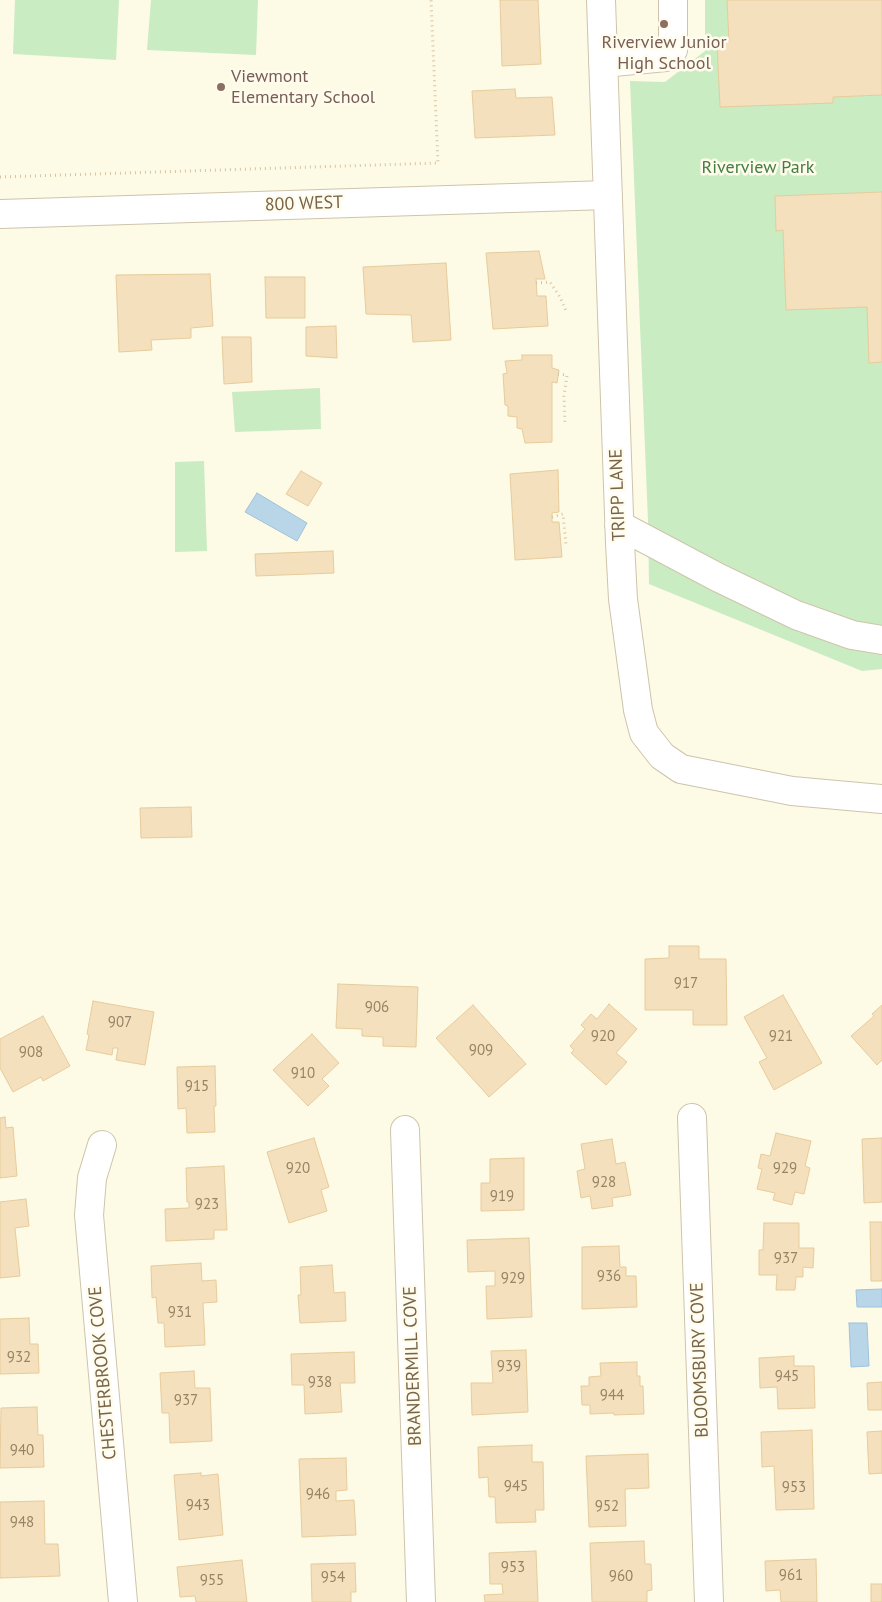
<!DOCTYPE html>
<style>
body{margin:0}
canvas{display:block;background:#fdfae6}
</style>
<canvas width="882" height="1602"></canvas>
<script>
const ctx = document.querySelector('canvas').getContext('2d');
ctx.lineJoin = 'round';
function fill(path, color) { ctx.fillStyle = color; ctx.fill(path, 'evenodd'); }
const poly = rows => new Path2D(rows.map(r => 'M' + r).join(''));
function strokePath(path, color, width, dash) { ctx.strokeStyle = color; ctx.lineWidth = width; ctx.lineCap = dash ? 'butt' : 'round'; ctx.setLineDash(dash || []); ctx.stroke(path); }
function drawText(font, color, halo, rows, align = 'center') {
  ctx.font = font + ' "PT Sans",sans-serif'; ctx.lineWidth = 5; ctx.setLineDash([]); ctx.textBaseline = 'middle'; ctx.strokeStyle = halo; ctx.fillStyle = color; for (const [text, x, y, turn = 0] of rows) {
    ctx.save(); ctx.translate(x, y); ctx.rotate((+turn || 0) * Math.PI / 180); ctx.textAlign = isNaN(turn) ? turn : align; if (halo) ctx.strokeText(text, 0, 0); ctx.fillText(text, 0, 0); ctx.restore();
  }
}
const green = poly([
 [15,0,119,0,116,60,13,54],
 [151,0,258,0,256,55,147,50],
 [705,0,882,0,882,669,862,671,649,584,648,521,630,81,665,82,705,51],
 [320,388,321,429,235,432,232,392],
 [204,461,207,551,175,552,175,462]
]);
const water = poly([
 [257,493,307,523,297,541,245,512,257,493],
 [882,1289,882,1307,857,1307,856,1290,882,1289],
 [849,1323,867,1323,869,1366,851,1367,849,1323]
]);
const building = poly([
 [500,0,538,0,541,64,502,66,500,0],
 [727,0,882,0,882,95,833,97,833,103,720,107,717,42,729,41,727,0],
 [515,89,516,98,552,97,555,135,475,138,472,91,515,89],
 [882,192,882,362,869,363,867,307,786,310,783,230,776,231,775,196,882,192],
 [539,251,545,279,536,279,537,296,546,296,548,326,493,329,486,253,539,251],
 [446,263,451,340,413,342,411,315,366,314,363,267,446,263],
 [210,274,213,326,191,328,191,338,151,340,152,350,119,352,116,275,210,274],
 [265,277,305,277,305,318,266,318,265,277],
 [336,326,337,358,306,356,306,327,336,326],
 [222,337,251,337,252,382,224,384,222,337],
 [522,355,552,355,552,368,559,370,557,383,552,382,552,442,525,443,522,429,517,428,517,417,508,416,508,406,505,405,503,374,507,373,505,361,522,360,522,355],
 [558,470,559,512,552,513,552,522,559,522,562,557,515,560,510,474,558,470],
 [301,471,322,483,308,506,286,494,301,471],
 [333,551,334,573,256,576,255,554,333,551],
 [191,807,192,837,141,838,140,808,191,807],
 [669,946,699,946,699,959,726,959,727,1025,693,1025,693,1010,645,1010,645,959,669,958,669,946],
 [338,984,418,987,416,1047,383,1046,383,1037,362,1036,362,1029,336,1028,338,984],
 [783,995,822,1063,774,1090,759,1062,767,1058,744,1017,783,995],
 [93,1001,154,1012,145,1065,116,1060,118,1048,113,1048,112,1055,86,1050,89,1035,87,1034,93,1001],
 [609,1004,637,1029,616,1053,627,1062,606,1085,571,1053,574,1050,570,1046,585,1029,581,1025,591,1014,597,1019,609,1004],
 [473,1005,526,1064,489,1097,436,1038,473,1005],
 [882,1005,882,1060,877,1065,851,1036,874,1016,872,1014,882,1005],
 [43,1016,70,1066,43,1081,41,1077,13,1092,0,1068,0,1039,43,1016],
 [312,1034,339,1063,322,1079,329,1086,308,1106,273,1070,312,1034],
 [215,1066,216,1106,214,1106,215,1132,187,1133,186,1108,178,1109,177,1067,215,1066],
 [5,1117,6,1128,13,1127,17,1176,0,1178,0,1118,5,1117],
 [776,1133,811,1141,805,1166,810,1168,804,1194,795,1192,792,1205,773,1200,775,1193,757,1189,762,1169,758,1168,761,1154,770,1156,776,1133],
 [314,1138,329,1187,321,1190,327,1211,289,1223,267,1152,314,1138],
 [882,1138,882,1202,864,1203,862,1139,882,1138],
 [612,1139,616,1164,625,1162,631,1195,612,1198,613,1206,592,1209,590,1196,581,1198,577,1171,585,1169,581,1144,612,1139],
 [524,1158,524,1210,481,1211,481,1183,490,1183,490,1159,524,1158],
 [224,1166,227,1230,214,1230,214,1239,166,1241,165,1209,189,1208,189,1202,187,1202,186,1168,224,1166],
 [26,1199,29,1226,15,1228,20,1276,0,1278,0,1202,26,1199],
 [870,1222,882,1222,882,1281,871,1281,870,1222],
 [764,1223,799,1223,799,1248,814,1248,813,1268,803,1267,803,1277,796,1277,795,1290,776,1290,777,1275,759,1275,759,1250,763,1250,764,1223],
 [529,1238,532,1317,487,1319,486,1286,495,1286,495,1271,468,1272,467,1240,529,1238],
 [619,1246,620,1267,626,1267,626,1276,636,1276,637,1307,582,1309,582,1247,619,1246],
 [201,1263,202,1281,216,1280,217,1302,203,1303,205,1345,165,1347,164,1323,158,1323,156,1297,152,1298,151,1266,201,1263],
 [332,1265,334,1293,345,1292,346,1321,300,1323,298,1295,301,1295,300,1267,332,1265],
 [29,1318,30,1344,38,1344,39,1373,0,1374,0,1319,29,1318],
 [526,1350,528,1412,472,1415,471,1383,493,1383,491,1351,526,1350],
 [354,1352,355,1383,340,1383,342,1412,305,1414,304,1385,292,1385,291,1354,354,1352],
 [794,1356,794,1366,814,1366,815,1408,778,1409,777,1387,760,1388,759,1358,794,1356],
 [637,1362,637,1376,640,1376,640,1386,643,1386,644,1414,614,1415,614,1413,590,1414,590,1405,582,1405,581,1386,589,1386,589,1377,601,1376,600,1363,637,1362],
 [194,1371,195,1388,210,1388,212,1441,170,1443,169,1413,162,1413,160,1373,194,1371],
 [882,1382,882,1410,868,1410,867,1383,882,1382],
 [37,1407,38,1435,43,1435,44,1467,0,1468,1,1408,37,1407],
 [812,1430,814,1509,776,1510,774,1466,762,1467,761,1432,812,1430],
 [882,1431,882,1474,882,1473,869,1474,867,1432,882,1431],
 [532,1445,532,1462,543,1462,544,1510,535,1510,536,1522,496,1523,495,1497,489,1497,488,1477,479,1478,478,1447,532,1445],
 [648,1454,649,1488,625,1489,626,1526,589,1527,586,1456,648,1454],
 [346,1458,347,1490,336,1491,336,1501,354,1500,356,1535,302,1537,299,1459,346,1458],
 [201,1473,201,1476,218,1474,223,1535,179,1540,174,1475,201,1473],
 [44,1501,45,1544,58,1544,60,1576,0,1578,0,1502,44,1501],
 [644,1541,645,1564,651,1564,652,1590,647,1591,647,1602,592,1602,590,1543,644,1541],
 [536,1551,538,1602,485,1602,484,1595,503,1594,502,1584,490,1584,489,1553,536,1551],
 [816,1559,817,1602,781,1602,780,1590,766,1591,765,1561,816,1559],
 [242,1560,247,1602,196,1602,195,1596,180,1597,177,1567,242,1560],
 [355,1563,356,1592,351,1592,351,1602,312,1602,311,1564,355,1563],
 [871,1584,882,1584,882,1602,871,1602,871,1584]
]);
const path = poly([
 [0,177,438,163,431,0],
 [536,283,550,282,560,297,566,311],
 [558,374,567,375,564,396,565,425],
 [552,517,563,514,566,545]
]);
const minor = poly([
 [601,0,620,543,623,599,638,710,644,733,662,756,681,769,792,791,882,799],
 [603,63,666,57,673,50,673,0],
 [0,214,608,195],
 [619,525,717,577,796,615,852,635,882,640],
 [692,1118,709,1602],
 [405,1130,421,1602],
 [102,1145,92,1178,89,1215,123,1602]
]);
const markers = [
 [664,24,5,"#8d6e63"],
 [221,87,5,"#8d6e63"]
];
const numberNames = [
 ["917",686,984],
 ["906",377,1008],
 ["907",120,1023],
 ["920",603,1037],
 ["921",781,1037],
 ["909",481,1051],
 ["908",31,1053],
 ["910",303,1074],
 ["915",197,1087],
 ["920",298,1169],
 ["929",785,1169],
 ["928",604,1183],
 ["919",502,1197],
 ["923",207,1205],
 ["937",786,1259],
 ["936",609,1277],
 ["929",513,1279],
 ["931",180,1313],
 ["932",19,1358],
 ["939",509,1367],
 ["945",787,1377],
 ["938",320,1383],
 ["944",612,1396],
 ["937",186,1401],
 ["940",22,1451],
 ["945",516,1487],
 ["953",794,1488],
 ["946",318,1495],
 ["943",198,1506],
 ["952",607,1507],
 ["948",22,1523],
 ["953",513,1568],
 ["961",791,1576],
 ["960",621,1577],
 ["954",333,1578],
 ["955",212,1581]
];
const educationNames = [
 ["Riverview Junior",664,43],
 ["High School",664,64],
 ["Viewmont",231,77,"left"],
 ["Elementary School",231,98,"left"]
];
const parkNames = [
 ["Riverview Park",758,168]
];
const streetNames = [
 ["800 WEST",304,204,-2],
 ["TRIPP LANE",618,495,-92],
 ["BLOOMSBURY COVE",700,1360,-92],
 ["BRANDERMILL COVE",413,1366,-92],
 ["CHESTERBROOK COVE",103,1373,-95]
];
fill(green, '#caecc3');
fill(water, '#b9d5e8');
strokePath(water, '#9fc2da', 1);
fill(building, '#f4e0bc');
strokePath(building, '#e7cb9c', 1);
strokePath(minor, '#cfc4ab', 30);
strokePath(path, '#d9c49f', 3, [1, 4]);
strokePath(minor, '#fff', 28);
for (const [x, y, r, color] of markers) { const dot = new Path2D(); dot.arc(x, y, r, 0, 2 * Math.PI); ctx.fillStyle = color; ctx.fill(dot); strokePath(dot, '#fffced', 2); }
drawText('15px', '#978466', null, numberNames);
drawText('18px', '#785e54', '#fffced', educationNames);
drawText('18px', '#437e41', '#fffced', parkNames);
drawText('18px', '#786549', '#fffced', streetNames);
</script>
